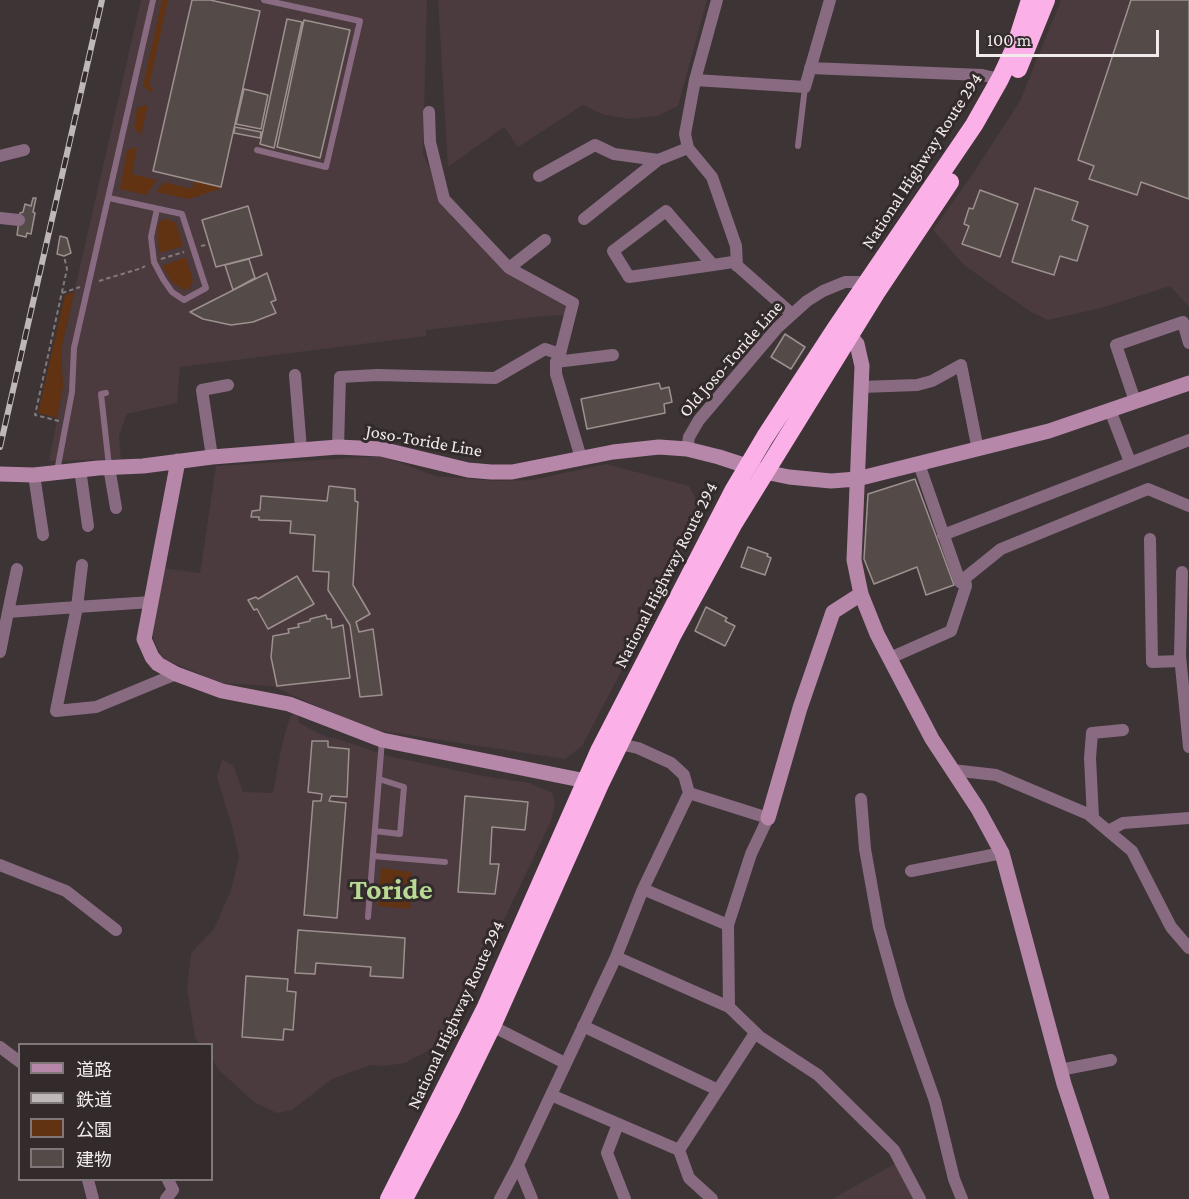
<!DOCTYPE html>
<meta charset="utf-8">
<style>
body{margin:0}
#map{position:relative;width:1189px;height:1199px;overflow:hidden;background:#3d3436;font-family:"Crimson Pro","Noto Sans JP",serif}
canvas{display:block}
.legend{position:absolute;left:18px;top:1043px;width:195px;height:138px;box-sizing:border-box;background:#332a2c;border:2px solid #7f7779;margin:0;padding:8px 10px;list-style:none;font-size:18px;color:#f1ebec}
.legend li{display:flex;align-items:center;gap:12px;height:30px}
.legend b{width:30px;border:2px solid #7f7779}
.scale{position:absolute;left:976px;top:30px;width:183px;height:27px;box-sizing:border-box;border:3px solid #f1ebec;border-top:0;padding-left:8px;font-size:18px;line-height:21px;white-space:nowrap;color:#f1ebec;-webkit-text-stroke:4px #332a2c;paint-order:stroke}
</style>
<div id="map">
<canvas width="1189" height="1199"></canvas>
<ul class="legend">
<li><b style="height:8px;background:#b787aa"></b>道路</li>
<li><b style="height:8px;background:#bfb8b9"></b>鉄道</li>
<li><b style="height:16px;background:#613313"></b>公園</li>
<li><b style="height:16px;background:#544a48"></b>建物</li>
</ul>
<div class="scale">100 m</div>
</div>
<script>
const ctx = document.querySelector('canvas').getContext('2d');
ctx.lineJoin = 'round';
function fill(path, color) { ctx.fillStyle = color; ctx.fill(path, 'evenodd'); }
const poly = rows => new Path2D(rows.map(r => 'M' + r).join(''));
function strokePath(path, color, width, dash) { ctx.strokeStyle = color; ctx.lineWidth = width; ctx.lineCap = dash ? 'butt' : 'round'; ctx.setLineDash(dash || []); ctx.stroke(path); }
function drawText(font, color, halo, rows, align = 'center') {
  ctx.font = font + ' "Crimson Pro",serif'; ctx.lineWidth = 6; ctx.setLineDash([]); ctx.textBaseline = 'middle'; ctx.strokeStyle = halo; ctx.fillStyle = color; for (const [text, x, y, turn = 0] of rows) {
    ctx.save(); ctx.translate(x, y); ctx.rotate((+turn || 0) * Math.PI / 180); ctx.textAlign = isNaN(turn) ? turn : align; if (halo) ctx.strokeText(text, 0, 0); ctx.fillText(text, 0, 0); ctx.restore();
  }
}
const built = poly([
 [141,0,427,0,423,154,452,217,497,263,568,307,566,315,544,316,426,330,426,336,180,367,177,403,127,414,119,436,121,459,49,461,63,387,61,350],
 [438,0,707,0,678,106,657,116,630,119,605,115,583,105,518,147,504,127,448,167],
 [1061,0,1189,0,1189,307,1170,286,1105,307,1048,320,1031,312,965,266,933,230,970,178,1020,101],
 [383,456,435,476,496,481,532,480,606,464,689,486,704,514,582,746,565,759,368,729,272,686,221,683,164,659,159,651,150,630,162,568,200,573,216,466],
 [296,713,298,715,299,723,329,738,332,737,388,756,483,776,530,783,552,793,555,802,551,821,443,1048,437,1046,405,1063,384,1066,371,1065,332,1079,292,1110,277,1113,254,1102,219,1070,212,1059,212,1044,200,1044,195,1038,187,988,191,953,214,929,231,890,239,858,233,830,217,777,222,760,233,765,243,792,273,793,282,744,290,717],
 [900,1161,920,1199,832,1199]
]);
const green = poly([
 [162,0,168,0,149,86,153,88,152,93,143,86],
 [146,105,148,105,141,135,134,128,137,108],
 [137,147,132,174,157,180,146,195,120,189,127,150],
 [194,181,221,187,220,189,189,199,156,192,164,182,192,189],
 [167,219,176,223,183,246,159,253,157,228,160,221],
 [186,257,193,281,189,289,185,290,173,283,162,266],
 [74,292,61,350,63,387,57,418,38,413,65,295],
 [381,868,412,872,410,909,378,906]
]);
const building = poly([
 [192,0,210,0,260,11,221,187,153,171,192,0],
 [1131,0,1189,0,1189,199,1141,182,1137,195,1089,179,1094,166,1078,160,1131,0],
 [287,19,302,22,274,148,260,144,287,19],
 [304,20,350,30,320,158,277,147,304,20],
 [244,89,268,95,261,129,236,124,244,89],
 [235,127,261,132,260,138,234,133,235,127],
 [1035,188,1078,202,1072,220,1088,226,1077,261,1060,256,1054,275,1012,262,1035,188],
 [980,190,1018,204,1000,257,962,244,969,226,964,224,969,208,973,209,980,190],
 [33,198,36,198,33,212,35,213,31,234,27,233,26,237,17,235,20,213,23,212,25,204,31,206,33,198],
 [248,206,262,255,216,267,202,220,248,206],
 [60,236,67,238,71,253,64,256,57,254,60,236],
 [249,259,255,278,233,290,225,265,249,259],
 [267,273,276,300,271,302,276,313,253,322,231,325,203,319,190,312,267,273],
 [785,334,805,347,791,369,771,357,785,334],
 [659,383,661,389,669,387,672,402,664,404,665,413,587,429,581,399,659,383],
 [915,479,954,585,926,595,917,567,874,584,864,559,868,494,915,479],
 [329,486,355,489,355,501,358,502,353,585,370,614,356,622,359,632,373,629,382,695,360,697,350,625,328,590,329,572,313,571,315,535,290,533,291,521,259,520,259,517,251,517,252,511,260,510,261,496,327,501,329,486],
 [748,547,768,554,767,556,771,558,765,575,741,567,748,547],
 [297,576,314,604,268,629,257,609,254,610,248,600,256,597,258,599,297,576],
 [706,607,727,618,725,621,735,626,725,646,695,631,706,607],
 [326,615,327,619,331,619,332,628,343,625,350,678,277,686,271,657,273,636,289,633,288,629,299,627,298,624,310,621,310,619,326,615],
 [312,741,328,741,328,747,349,749,347,797,331,796,329,801,346,803,337,918,304,915,313,801,321,801,322,794,308,792,312,741],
 [465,796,528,802,525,830,492,827,490,864,499,864,495,894,458,892,465,796],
 [298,930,405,938,403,978,370,976,371,967,316,963,315,974,295,973,298,930],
 [246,976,288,979,287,991,296,992,293,1030,284,1029,283,1040,242,1037,246,976]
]);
const path = poly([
 [201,246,209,244],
 [161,259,184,252],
 [99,281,142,268,145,266],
 [62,293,80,287],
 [59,421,35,415,67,269,64,256]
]);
const lane = poly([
 [798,146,805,87],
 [257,150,326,167,360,21,264,0],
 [109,198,182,214,206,288,184,300,172,292,163,279,154,262,151,237,157,209],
 [106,393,101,394,109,466],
 [57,471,72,392,74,348,153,0],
 [375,831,400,834,404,787,379,779],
 [373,856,445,862],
 [368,917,382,740]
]);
const street = poly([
 [810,68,982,75,1000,79],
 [695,80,717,0],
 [688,148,685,134,695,80,805,87,830,0],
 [0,156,24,150],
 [539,176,595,145,614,154,658,160],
 [0,218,19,220],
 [584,219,658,160,688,148,712,177,736,246,737,266],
 [713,265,666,211,613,251,629,277,713,265,733,262,792,314],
 [509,268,545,240],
 [558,358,556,362,613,355],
 [556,362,556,374,581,458],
 [295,375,301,449],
 [861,387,917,385,932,381,961,365,978,450],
 [1135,401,1116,345,1183,322,1189,343],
 [1110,410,1130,462],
 [338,447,340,377,377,375,495,378,545,349,560,354,573,303,509,268,444,199,430,142,429,112],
 [687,449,689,437,699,420,777,328,807,301,823,291,845,282,858,282,871,287],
 [212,457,202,390,228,385],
 [919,464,960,582,1001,549,1148,489,1189,506],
 [109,467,116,508],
 [80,469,88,526],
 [34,475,43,535],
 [943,535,1189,440],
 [1150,539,1152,662,1180,661],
 [17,569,8,612,77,607,82,565],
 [1182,572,1180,656,1189,747],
 [151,602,77,607,56,711,96,707,176,674],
 [0,652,8,612],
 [890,658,951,631,966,586,965,579],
 [619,744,638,748,671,763,684,775,689,793],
 [952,770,996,775,1088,814,1132,851,1171,927,1189,948],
 [861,799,865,849,879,927,900,1002,935,1101,954,1179,962,1199],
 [1093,818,1090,758,1092,733,1123,730],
 [1108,831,1123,823,1189,818],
 [0,865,66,891,116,930],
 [911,871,1002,853],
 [643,889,728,925],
 [616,957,729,1007],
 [486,1023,565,1063],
 [583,1026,718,1090],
 [0,1047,20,1062],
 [1060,1070,1111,1060],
 [551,1095,679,1150],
 [618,1124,607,1153,625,1199],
 [518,1165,532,1199],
 [88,1180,93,1199],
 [166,1199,173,1190,168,1180],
 [500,1199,518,1165,616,957,643,889,689,793,768,818,751,854,728,925,729,1007,760,1037,818,1075,894,1150,920,1199],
 [712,1199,689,1178,679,1150,755,1033]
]);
const secondary = poly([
 [850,336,857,344,862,366,854,560,861,594,877,634,932,739,978,809,1002,853,1064,1084,1102,1199],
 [178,461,144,639,152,657,158,664,176,674,222,691,289,704,382,740,596,783],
 [0,474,34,475,98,468,143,466,212,457,338,447,381,449,468,470,491,472,512,472,613,452,659,447,687,449,719,457,765,472,789,477,831,481,857,479,1049,431,1189,383],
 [768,818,800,708,833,612,861,594]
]);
const highway = poly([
 [1018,69,1046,0],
 [389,1199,486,1007,600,749,733,491,765,437,836,328,974,125,1000,79,1015,47,1030,0],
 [404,1199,451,1110,492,1026,600,784,672,636,734,523,876,293,950,182]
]);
const rail = poly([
 [0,447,102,0]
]);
const streetNames = [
 ["National Highway Route 294",922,161,-57],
 ["Old Joso-Toride Line",731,359,-49],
 ["Joso-Toride Line",424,441,10],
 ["National Highway Route 294",666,575,-63],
 ["National Highway Route 294",456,1015,-65]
];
const townNames = [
 ["Toride",391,890]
];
fill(built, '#4b3a3e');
fill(green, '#613313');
fill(building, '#544a48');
strokePath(building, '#9c918f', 1.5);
strokePath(path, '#817a7b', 2, [4.5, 3]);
strokePath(lane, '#896b81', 6);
strokePath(street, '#896b81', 12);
strokePath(secondary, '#b787aa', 15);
strokePath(highway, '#fbb0e7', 18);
strokePath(rail, '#bfb8b9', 6);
strokePath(rail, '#332a2c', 4, [11]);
drawText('18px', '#f1ebec', '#332a2c', streetNames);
drawText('bold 30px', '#b8da94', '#332a2c', townNames);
</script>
